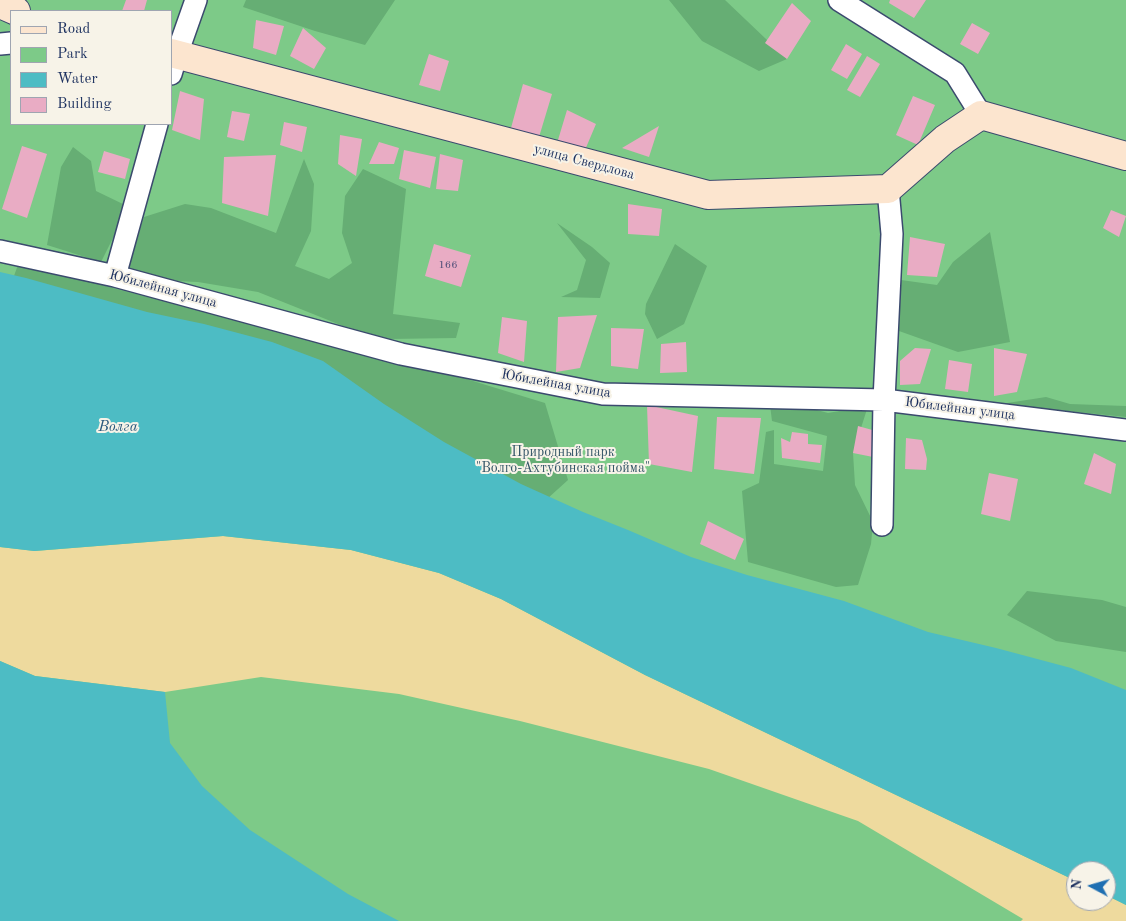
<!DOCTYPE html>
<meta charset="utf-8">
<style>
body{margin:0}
#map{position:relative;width:1126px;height:921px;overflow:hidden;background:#f1e5cb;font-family:"Old Standard TT",serif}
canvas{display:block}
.legend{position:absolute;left:10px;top:10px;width:162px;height:115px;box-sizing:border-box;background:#f7f3e8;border:1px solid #9fa5b1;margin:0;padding:6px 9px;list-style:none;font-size:15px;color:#1b2f5e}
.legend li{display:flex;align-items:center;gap:10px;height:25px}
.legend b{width:25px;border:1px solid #9fa5b1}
.north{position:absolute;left:1066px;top:861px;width:50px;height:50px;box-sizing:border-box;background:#f7f3e8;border:1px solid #9fa5b1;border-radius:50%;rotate:276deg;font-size:14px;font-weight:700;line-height:20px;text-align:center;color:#1b2f5e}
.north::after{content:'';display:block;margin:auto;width:18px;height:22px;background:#1f6fb2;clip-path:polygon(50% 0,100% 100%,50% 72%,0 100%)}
</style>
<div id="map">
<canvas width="1126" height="921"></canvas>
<ul class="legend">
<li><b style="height:6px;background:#fce5cf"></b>Road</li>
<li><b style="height:14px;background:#7dca88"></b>Park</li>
<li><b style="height:14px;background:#4dbcc4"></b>Water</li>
<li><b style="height:14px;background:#e9acc4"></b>Building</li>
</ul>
<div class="north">N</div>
</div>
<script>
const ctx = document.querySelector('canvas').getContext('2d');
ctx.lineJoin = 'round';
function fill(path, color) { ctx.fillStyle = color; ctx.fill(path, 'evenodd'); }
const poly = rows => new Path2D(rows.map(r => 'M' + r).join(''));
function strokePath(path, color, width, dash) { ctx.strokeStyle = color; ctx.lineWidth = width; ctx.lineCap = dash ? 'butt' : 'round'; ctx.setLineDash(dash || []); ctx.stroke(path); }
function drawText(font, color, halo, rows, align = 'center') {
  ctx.font = font + ' "Old Standard TT",serif'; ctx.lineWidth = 4; ctx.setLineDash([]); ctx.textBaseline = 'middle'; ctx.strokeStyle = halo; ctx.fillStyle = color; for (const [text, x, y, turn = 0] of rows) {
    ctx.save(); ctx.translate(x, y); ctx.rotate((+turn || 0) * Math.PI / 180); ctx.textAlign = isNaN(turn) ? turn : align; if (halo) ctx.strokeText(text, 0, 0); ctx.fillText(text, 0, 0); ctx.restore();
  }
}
const green = poly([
 [0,0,1126,0,1126,921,282,921,0,788],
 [11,11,171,11,171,124,11,124],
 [1076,871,1106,871,1106,901,1076,901]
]);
const forest = poly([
 [246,0,395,0,365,45,315,31,243,7],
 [669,0,725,0,787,59,759,71,702,41],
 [73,147,91,161,96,191,125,205,116,232,101,262,47,245,61,167],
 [304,159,314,184,311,231,295,266,329,279,352,263,342,233,345,196,363,169,406,189,393,314,460,323,456,338,389,339,343,326,258,292,198,282,125,279,144,217,185,204,211,208,276,233],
 [557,223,592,247,610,263,600,298,561,297,577,290,586,260],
 [990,232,1010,342,958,352,899,331,901,280,937,285,953,262],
 [675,244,707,266,684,324,657,339,645,314,646,304],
 [19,262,120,290,437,370,545,403,568,480,537,508,1,312],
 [769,397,828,413,868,406,853,453,855,485,873,522,871,544,858,585,836,587,748,562,742,491,759,483,766,432,774,430,774,464,823,471,827,436,772,421],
 [1046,397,1070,404,1126,406,1126,417,1001,404],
 [1027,591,1102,600,1126,607,1126,652,1056,641,1007,615]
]);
const sand = poly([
 [223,536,351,550,439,573,501,599,645,675,1076,881,1076,901,1106,901,1106,895,1126,905,1126,921,1021,921,1023,919,858,821,709,769,520,721,399,694,261,677,165,692,35,676,0,661,0,547,35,551]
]);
const water = poly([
 [0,272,26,278,147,312,204,324,272,342,323,361,384,404,444,442,521,484,583,512,628,530,691,557,747,575,844,601,928,632,996,648,1071,668,1126,690,1126,905,1106,895,1106,871,1076,871,1076,881,645,675,501,599,439,573,351,550,223,536,34,551,0,547],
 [0,661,35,676,165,692,170,743,202,786,250,830,348,894,399,921,0,921]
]);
const building = poly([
 [126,0,147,0,144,11,122,11],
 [890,0,926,0,914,18,889,3],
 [792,3,811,21,787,59,765,43],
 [256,20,284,26,276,55,253,48],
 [972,23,990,33,978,54,960,44],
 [303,28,326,48,314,69,290,56],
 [846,44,862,54,847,79,831,70],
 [429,54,449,61,440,91,419,85],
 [867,56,880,64,860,97,847,90],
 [523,84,552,94,539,137,511,128],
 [180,91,204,99,200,140,172,130],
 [913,96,935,105,918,145,896,135],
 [567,110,596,124,585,150,558,140],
 [232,111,250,114,244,141,227,137],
 [284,122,307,127,302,152,280,145],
 [659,126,649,157,622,148],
 [340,135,362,139,356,176,338,164],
 [379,142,399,148,394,164,369,164],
 [22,146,47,154,27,218,2,209],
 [404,150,436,157,430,188,399,179],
 [104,151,130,159,125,179,98,172],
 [440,154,463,160,458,191,436,189],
 [276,155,268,216,222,203,224,157],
 [628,204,662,209,659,236,628,234],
 [1111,210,1126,216,1119,237,1103,228],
 [910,237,945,244,937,277,907,275],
 [434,244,471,255,461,287,425,276],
 [597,315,580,368,556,372,558,317],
 [502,317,527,321,524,362,498,353],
 [611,328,644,329,638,369,611,366],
 [686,342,687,372,660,373,661,344],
 [915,348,931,349,920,384,900,385,900,361],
 [994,348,1027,354,1017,392,994,396],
 [949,360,972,364,968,392,945,389],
 [647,405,698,416,692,472,649,464],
 [717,417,761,418,754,474,714,469],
 [858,426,883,433,883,459,853,453],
 [792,432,808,434,808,444,822,445,820,463,782,458,781,438,790,442],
 [906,438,922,440,927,459,926,470,905,469],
 [1094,453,1116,464,1111,494,1084,484],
 [989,473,1018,479,1010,521,981,514],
 [708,521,744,539,735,560,700,544]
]);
const street = poly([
 [839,0,955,73,981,115],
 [0,44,11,43],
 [171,74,177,54,196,0],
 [0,251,115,276,401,354,603,394,884,400,1126,430],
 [115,276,157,124],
 [882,525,884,400,892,234,888,189]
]);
const secondary = poly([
 [0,4,16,11],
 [171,53,708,195,888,189,945,139,981,115,1126,156]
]);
const numberNames = [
 ["166",448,265]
];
const streetNames = [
 ["улица Свердлова",584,162,15],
 ["Юбилейная улица",163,289,15],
 ["Юбилейная улица",556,384,10],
 ["Юбилейная улица",960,409,7]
];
const parkNames = [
 ["Природный парк",563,452],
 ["\"Волго-Ахтубинская пойма\"",563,468]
];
const waterNames = [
 ["Волга",118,427]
];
fill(green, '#7dca88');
fill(forest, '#66ae74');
fill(sand, '#eeda9e');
fill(water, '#4dbcc4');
fill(building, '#e9acc4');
strokePath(street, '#3b4a6e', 24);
strokePath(secondary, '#3b4a6e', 30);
strokePath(street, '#fff', 21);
strokePath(secondary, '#fce5cf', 28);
drawText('11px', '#4e4e78', null, numberNames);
drawText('14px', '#1b2f5e', '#f7f3e8', streetNames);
drawText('14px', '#345668', '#f7f3e8', parkNames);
drawText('italic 15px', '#2a597d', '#f7f3e8', waterNames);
</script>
